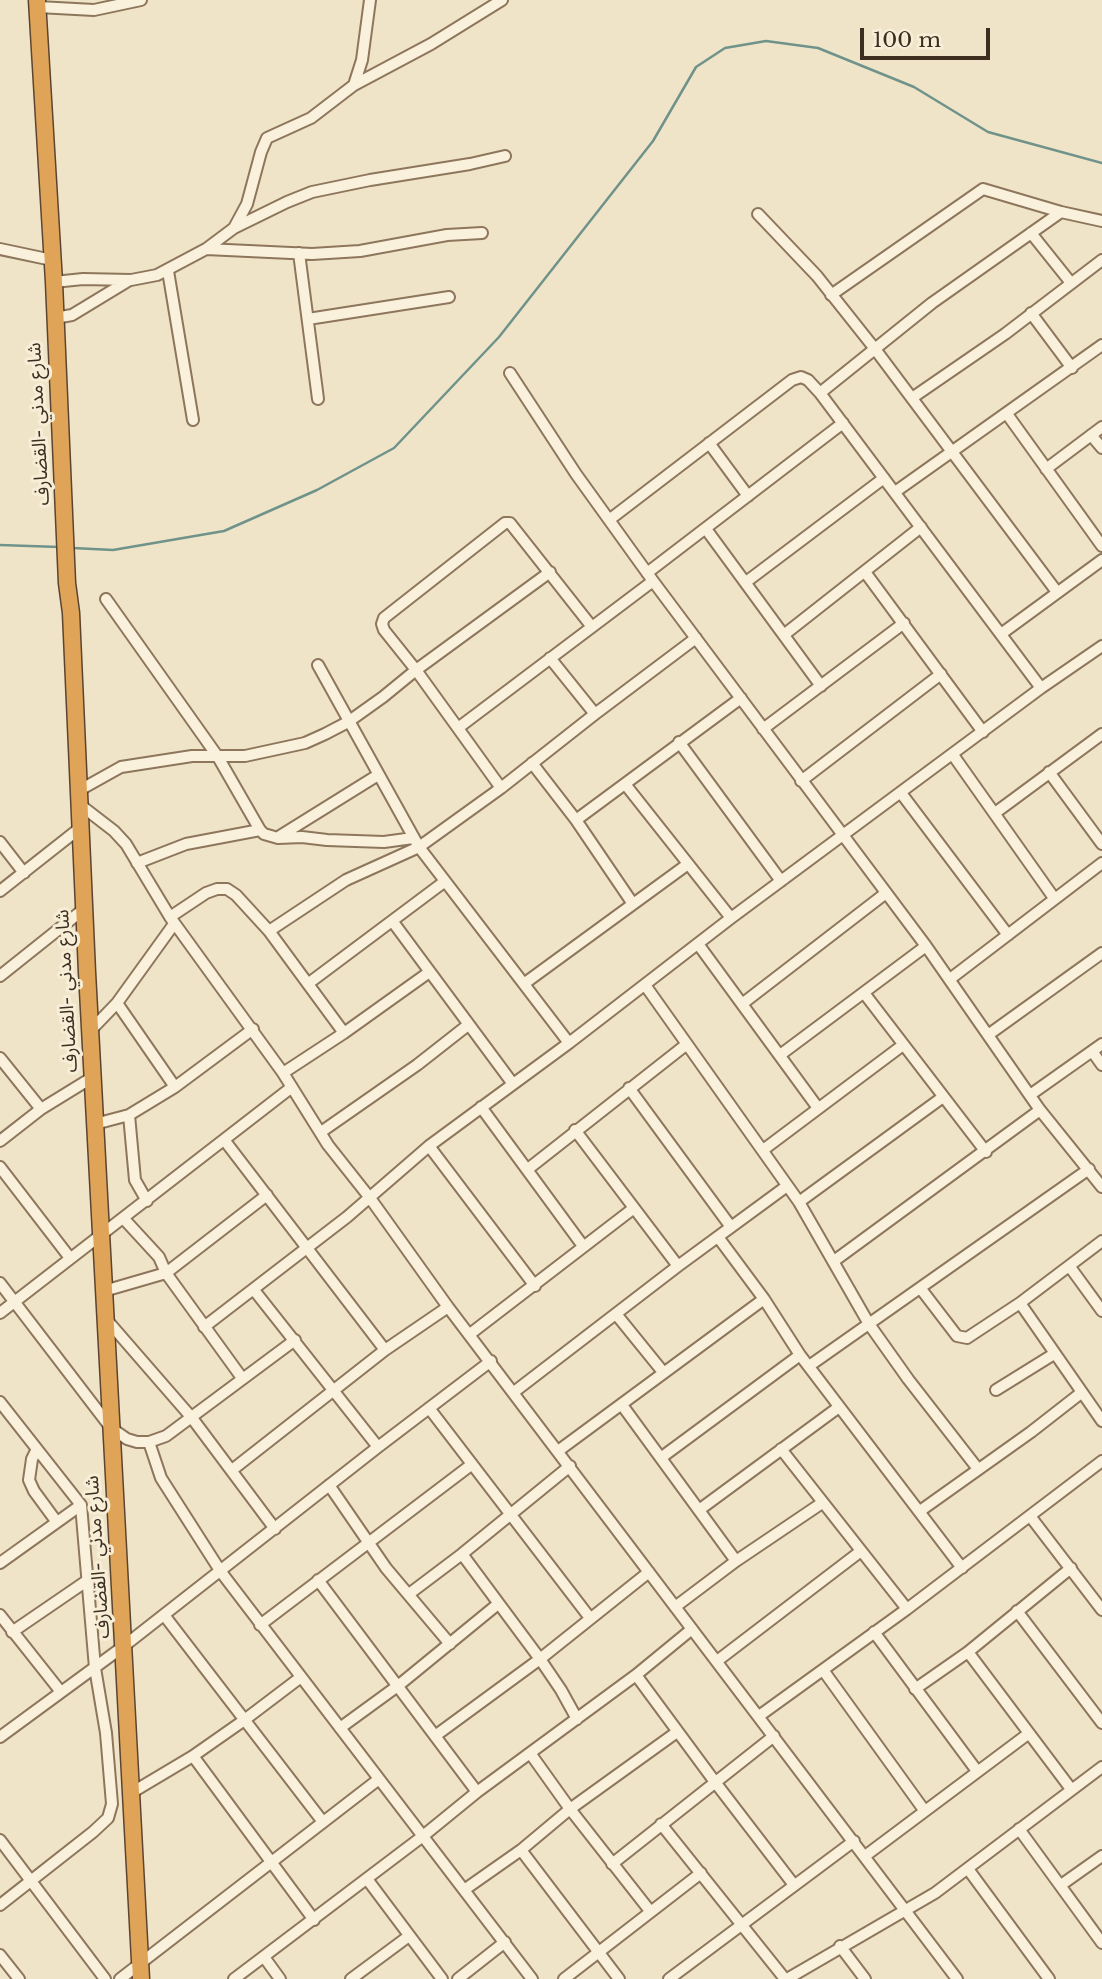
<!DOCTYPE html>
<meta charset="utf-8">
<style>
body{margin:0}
#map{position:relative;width:1102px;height:1979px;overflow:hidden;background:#f0e4c8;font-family:"Libre Baskerville",serif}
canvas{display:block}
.scale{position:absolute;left:860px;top:28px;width:130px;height:32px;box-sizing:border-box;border:4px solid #3d2e20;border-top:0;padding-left:9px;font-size:21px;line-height:24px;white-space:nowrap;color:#3d2e20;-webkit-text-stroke:5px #f7eed8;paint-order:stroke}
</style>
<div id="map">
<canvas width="1102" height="1979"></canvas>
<div class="scale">100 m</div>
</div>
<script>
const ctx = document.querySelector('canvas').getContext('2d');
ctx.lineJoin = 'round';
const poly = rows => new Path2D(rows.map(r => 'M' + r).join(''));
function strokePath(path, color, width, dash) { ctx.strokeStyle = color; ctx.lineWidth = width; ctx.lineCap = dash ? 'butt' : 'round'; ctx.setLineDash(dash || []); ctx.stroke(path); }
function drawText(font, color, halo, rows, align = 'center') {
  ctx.font = font + ' "Libre Baskerville","Noto Sans Arabic",serif'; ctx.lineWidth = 6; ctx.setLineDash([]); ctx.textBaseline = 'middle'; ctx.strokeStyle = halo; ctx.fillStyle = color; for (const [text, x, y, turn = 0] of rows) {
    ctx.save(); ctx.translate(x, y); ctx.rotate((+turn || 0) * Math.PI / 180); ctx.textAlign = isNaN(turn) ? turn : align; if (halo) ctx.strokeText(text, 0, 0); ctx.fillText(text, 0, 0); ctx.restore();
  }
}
const stream = poly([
 [0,545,59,547],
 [73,548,113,550,224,531,317,490,394,448,499,337,653,141,696,67,725,48,766,41,818,48,914,87,988,132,1102,163]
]);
const minor = poly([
 [38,7,94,10,141,0],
 [354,85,362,60,370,0],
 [758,214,817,276,875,349,1057,592],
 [234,228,247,204,261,152,267,138,311,118,354,85,431,44,502,0],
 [1031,233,1071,283],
 [0,249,52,260],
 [206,249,312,254,360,251,447,235,482,233],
 [299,253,318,399],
 [168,271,193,420],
 [54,282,83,279,131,280,157,275,206,249,234,228,287,202,312,192,370,180,470,164,505,156],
 [831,295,983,189,1061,212,1102,221],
 [1031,313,1072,368],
 [55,318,72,315,128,281],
 [308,319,449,297],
 [510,373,576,474,653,581,926,946,1040,1110,1102,1187],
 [820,393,932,303,1061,212],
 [912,398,1005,334,1102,260],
 [1007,414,1102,546],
 [1091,435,1102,448],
 [709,443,748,496],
 [1046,469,1102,427],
 [895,492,1102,345],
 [609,520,792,380,801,377,808,380,820,393,1041,688],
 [706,529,821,686],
 [865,572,983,732],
 [647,573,843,423],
 [746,582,884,478],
 [106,599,218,757,260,830,264,834,278,838,302,837,327,840,384,842,413,838],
 [785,634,921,527],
 [1001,634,1102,560],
 [550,658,595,714],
 [318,665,419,847,569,1043],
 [458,728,653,581],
 [763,729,904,623],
 [679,742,781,881],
 [953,755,1054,898],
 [532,763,576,820,633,904],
 [1049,772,1102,844],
 [801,781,941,674],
 [625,784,731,918],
 [501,788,416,670,384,630,382,624,384,618,505,523,510,523,592,627],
 [78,791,121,767,192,756,245,756,305,743,325,734,348,722,383,697,416,670,550,572],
 [901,793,1008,935],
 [79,804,114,831,126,844,170,917,283,1073],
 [995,813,1102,734],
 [576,820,741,698],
 [280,836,378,775],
 [0,842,24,873],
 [137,863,186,844,260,830],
 [0,891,80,828],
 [170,917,206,893,217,889,227,889,236,895,269,931,344,1033],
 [393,922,513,1084],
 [269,931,346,880,419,847,501,788,595,714,696,638],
 [698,944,818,1108],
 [428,973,344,1033,283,1073,328,1145,370,1198,448,1307,957,1979],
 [0,976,84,909],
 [950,979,1102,863],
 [309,983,444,882],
 [525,983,688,864],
 [645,985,799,1202,869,1324,908,1379,978,1469],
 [864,993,986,1152],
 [117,1003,175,1087],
 [742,1004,886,893],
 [91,1030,117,1003,174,924],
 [988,1035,1102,953],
 [1092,1051,1102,1065],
 [780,1055,926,946],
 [0,1058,41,1109],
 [629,1088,731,1227],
 [1030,1095,1102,1044],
 [481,1107,583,1246],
 [129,1115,135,1180,147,1201],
 [95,1124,129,1115,175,1087,253,1029],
 [575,1130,678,1266],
 [321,1132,417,1065,468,1025],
 [0,1141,41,1109,93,1077],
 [225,1141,385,1350],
 [429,1146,535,1286],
 [763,1150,903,1045],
 [0,1167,70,1258],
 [528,1169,687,1044],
 [799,1202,943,1097],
 [124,1219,159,1257,166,1273,242,1378],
 [718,1237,764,1299,800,1355,962,1568],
 [834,1261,1040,1110],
 [1070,1267,1102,1311],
 [0,1283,111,1428,127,1439,137,1442,149,1442,166,1436,295,1340],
 [921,1289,957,1336,967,1338,1020,1303,1102,1241],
 [254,1290,378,1447],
 [104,1291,166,1273,267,1195],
 [1020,1303,1102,1421],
 [0,1313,292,1087],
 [616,1314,663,1372],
 [106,1319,192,1418,275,1529],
 [204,1327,347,1217,429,1146,569,1043,731,918,1041,688,1102,646],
 [470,1334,634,1208],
 [809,1366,1089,1169],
 [996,1390,1054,1354],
 [514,1392,678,1266,787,1186],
 [0,1402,81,1505,95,1668,106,1733,112,1804,108,1818,93,1832,0,1905],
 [622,1405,736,1561],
 [429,1408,590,1618],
 [149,1442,161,1478,221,1572,532,1979],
 [37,1449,32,1459,29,1480,34,1491,56,1521],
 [781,1449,907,1609],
 [558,1451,764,1299],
 [662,1457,800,1355],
 [232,1470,385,1350,448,1307],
 [329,1485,386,1568,450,1644],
 [699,1510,839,1407],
 [920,1511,1031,1432,1081,1393],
 [1030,1516,1102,1610],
 [462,1554,540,1659,561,1690,577,1719],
 [0,1563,81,1505],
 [318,1580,477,1792],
 [409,1594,462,1554,570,1466],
 [675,1607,736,1561,822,1503],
 [1017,1611,1102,1723],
 [0,1615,61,1692],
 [164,1615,323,1822],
 [260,1625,471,1465],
 [12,1632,88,1580],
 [874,1632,977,1771],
 [968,1652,1071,1789],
 [717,1661,861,1551],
 [823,1670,924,1810],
 [636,1675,715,1782,794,1885],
 [915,1689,968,1652,1071,1568],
 [759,1716,907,1609,1102,1461],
 [340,1728,399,1685,498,1604],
 [435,1736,540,1659,649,1572],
 [0,1737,124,1646,378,1447,491,1361],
 [530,1753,570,1809,650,1911],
 [193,1756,314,1920],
 [131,1793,193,1756,243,1721,301,1677],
 [661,1824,785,1979],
 [1019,1829,1102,1943],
 [0,1840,105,1979],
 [521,1850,619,1979],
 [865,1856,1028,1734],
 [612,1864,774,1736],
 [968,1869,1049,1979],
 [367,1879,442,1979],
 [1061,1885,1102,1856],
 [464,1890,521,1850,570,1809,677,1732],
 [840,1946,865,1979],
 [0,1955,19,1979],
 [264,1957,280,1979],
 [120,1979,379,1779],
 [234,1979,423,1836,477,1792,636,1675,692,1629],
 [351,1979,409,1936],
 [458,1979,505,1942],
 [564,1979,701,1873],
 [669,1979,854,1841],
 [787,1979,935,1893,1102,1767]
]);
const highway = poly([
 [37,0,54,282,67,583,71,613,87,972,141,1979]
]);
const streetNames = [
 ["شارع مدني -القضارف",39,424,-93],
 ["شارع مدني -القضارف",67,991,-93],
 ["شارع مدني -القضارف",98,1557,-94]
];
strokePath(stream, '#6f938a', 2.5);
strokePath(minor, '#8d765c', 14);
strokePath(highway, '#5b4430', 19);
strokePath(minor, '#faf1dc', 10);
strokePath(highway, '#e0a458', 16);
drawText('19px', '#3d2e20', '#f7eed8', streetNames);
</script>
